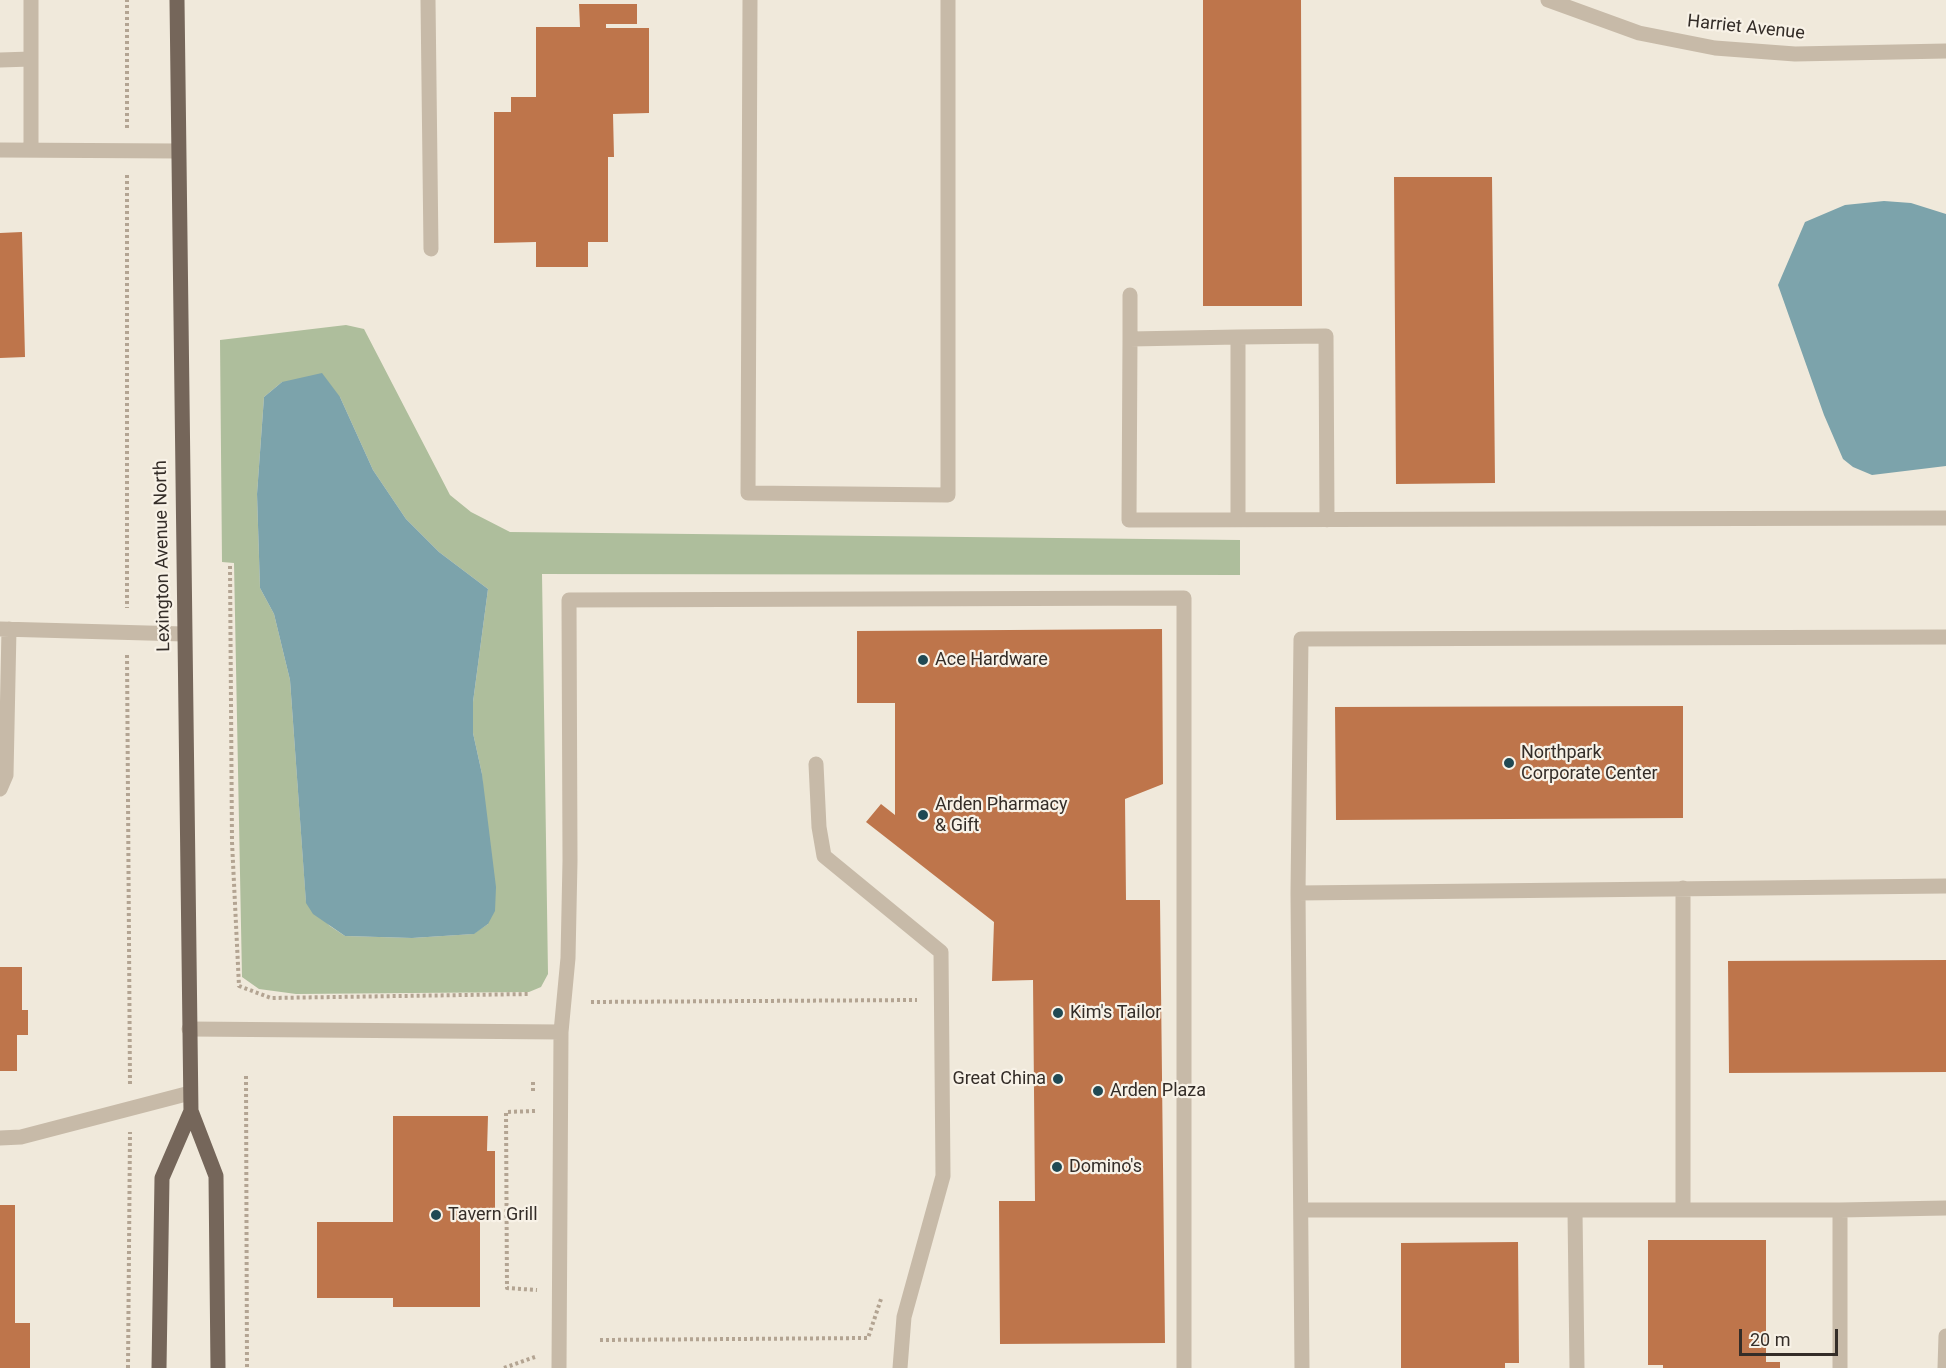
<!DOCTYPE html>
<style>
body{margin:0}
#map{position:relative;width:1946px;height:1368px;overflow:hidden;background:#f0e9db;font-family:Roboto,sans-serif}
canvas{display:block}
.scale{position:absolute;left:1739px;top:1329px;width:99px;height:27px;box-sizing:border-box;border:3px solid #342d28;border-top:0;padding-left:8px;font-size:18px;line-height:21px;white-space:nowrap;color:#342d28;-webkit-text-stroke:4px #f8f2e7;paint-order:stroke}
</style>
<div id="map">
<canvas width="1946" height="1368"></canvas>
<div class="scale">20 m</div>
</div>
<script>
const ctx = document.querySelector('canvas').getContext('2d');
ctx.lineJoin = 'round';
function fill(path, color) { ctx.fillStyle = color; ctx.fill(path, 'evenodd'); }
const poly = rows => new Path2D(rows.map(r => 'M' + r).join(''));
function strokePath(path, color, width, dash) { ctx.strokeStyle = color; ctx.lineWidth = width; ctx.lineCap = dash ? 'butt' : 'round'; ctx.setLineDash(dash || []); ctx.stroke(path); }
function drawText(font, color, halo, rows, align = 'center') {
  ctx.font = font + ' Roboto,sans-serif'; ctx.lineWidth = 4.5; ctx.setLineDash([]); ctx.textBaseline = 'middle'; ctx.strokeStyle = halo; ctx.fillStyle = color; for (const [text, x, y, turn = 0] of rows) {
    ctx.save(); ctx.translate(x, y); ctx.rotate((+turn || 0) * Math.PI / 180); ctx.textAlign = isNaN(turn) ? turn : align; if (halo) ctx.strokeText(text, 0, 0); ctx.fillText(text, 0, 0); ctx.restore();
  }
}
const green = poly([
 [346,325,364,329,450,495,471,512,510,532,1240,540,1240,575,542,574,548,974,541,987,529,992,296,994,259,989,242,977,234,563,222,562,220,340],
 [282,382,340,397,373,470,406,519,439,552,488,589,473,702,473,733,482,774,488,924,473,934,412,938,345,936,330,926,306,902,290,680,274,614,260,588,257,494,264,397]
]);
const water = poly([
 [1884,201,1911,203,1946,214,1946,466,1872,475,1853,467,1843,459,1824,415,1778,285,1805,222,1845,205],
 [322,373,340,397,373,470,406,519,439,552,488,589,473,702,473,733,482,774,496,887,495,911,488,924,474,934,412,938,345,936,313,914,306,903,290,680,274,614,260,588,257,494,264,397,282,382]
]);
const building = poly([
 [1203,0,1301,0,1302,306,1203,306],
 [579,4,637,4,637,24,606,24,606,28,649,28,649,113,613,114,614,157,608,157,608,242,588,242,588,267,536,267,536,242,494,243,494,112,511,112,511,97,536,97,536,27,580,27],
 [1394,177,1492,177,1495,483,1396,484],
 [22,232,25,357,0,358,0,233],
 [1162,629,1163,784,1125,799,1126,900,1160,900,1165,1343,1000,1344,999,1201,1035,1201,1033,980,992,981,994,922,866,822,881,804,895,815,895,703,857,703,857,631],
 [1683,706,1683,818,1336,820,1335,707],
 [1946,960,1946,1072,1729,1073,1728,961],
 [0,967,22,967,22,1010,28,1010,28,1035,17,1035,17,1071,0,1071],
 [393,1116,488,1116,487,1151,495,1151,495,1208,480,1208,480,1307,393,1307,393,1298,317,1298,317,1222,393,1222],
 [0,1205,15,1205,15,1323,30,1323,30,1368,0,1368],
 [1648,1240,1766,1240,1766,1362,1780,1362,1780,1368,1663,1368,1663,1365,1648,1365],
 [1518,1242,1519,1363,1505,1363,1505,1368,1401,1368,1401,1243]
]);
const path = poly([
 [127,128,127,0],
 [127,175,127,608],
 [230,566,232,842,239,986,271,998,530,994],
 [127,655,130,1085],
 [591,1002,917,1000],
 [246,1076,247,1368],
 [533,1082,533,1091],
 [535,1111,506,1112,507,1288,537,1290],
 [600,1340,868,1338,881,1299],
 [128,1368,130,1132],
 [504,1368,535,1357]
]);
const minor = poly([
 [31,0,31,150],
 [428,0,431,249],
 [750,0,748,493,948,495,948,0],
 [1548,0,1639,33,1715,48,1795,54,1946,51],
 [0,60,31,59],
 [0,150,177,151],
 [1130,295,1130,339],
 [1238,337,1326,336,1327,520],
 [1238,519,1238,337,1130,339,1129,520,1946,518],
 [0,629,184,634],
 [816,764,819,827,824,856,941,952,943,1176,904,1317,900,1368],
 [0,789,6,775,9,629],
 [1683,888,1683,1210],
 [1298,893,1946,886],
 [189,1029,561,1032],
 [0,1138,21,1137,190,1093],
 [1301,1210,1840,1210],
 [1575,1211,1577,1368],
 [559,1368,561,1032,568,958,570,861,569,600,1184,598,1184,1368],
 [1302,1368,1298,893,1301,639,1946,637],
 [1840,1368,1840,1210,1946,1208],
 [1945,1368,1946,1336]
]);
const major = poly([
 [177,0,191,1111,216,1176,218,1368],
 [159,1368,162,1178,191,1111]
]);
const markers = [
 [923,660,6,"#204953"],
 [1509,763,6,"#204953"],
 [923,815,6,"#204953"],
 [1058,1013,6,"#204953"],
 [1058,1079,6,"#204953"],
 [1098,1091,6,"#204953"],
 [1057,1167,6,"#204953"],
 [436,1215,6,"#204953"]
];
const streetNames = [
 ["Harriet Avenue",1746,28,6],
 ["Lexington Avenue North",163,556,-91]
];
const poiNames = [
 ["Ace Hardware",935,660],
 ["Northpark",1521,753],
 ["Corporate Center",1521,774],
 ["Arden Pharmacy",935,805],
 ["& Gift",935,826],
 ["Kim's Tailor",1070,1013],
 ["Great China",1046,1079,"right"],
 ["Arden Plaza",1110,1091],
 ["Domino's",1069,1167],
 ["Tavern Grill",448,1215]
];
fill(green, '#aebe9c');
fill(water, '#7ca3ab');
fill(building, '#be754b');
strokePath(path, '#b3a492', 4, [3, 3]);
strokePath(minor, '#c7baa8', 15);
strokePath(major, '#75665a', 15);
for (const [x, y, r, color] of markers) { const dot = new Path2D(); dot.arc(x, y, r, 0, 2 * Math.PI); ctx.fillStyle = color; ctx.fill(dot); strokePath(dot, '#f8f2e7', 2); }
drawText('18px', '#342d28', '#f8f2e7', streetNames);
drawText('18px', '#342d28', '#f8f2e7', poiNames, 'left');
</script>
